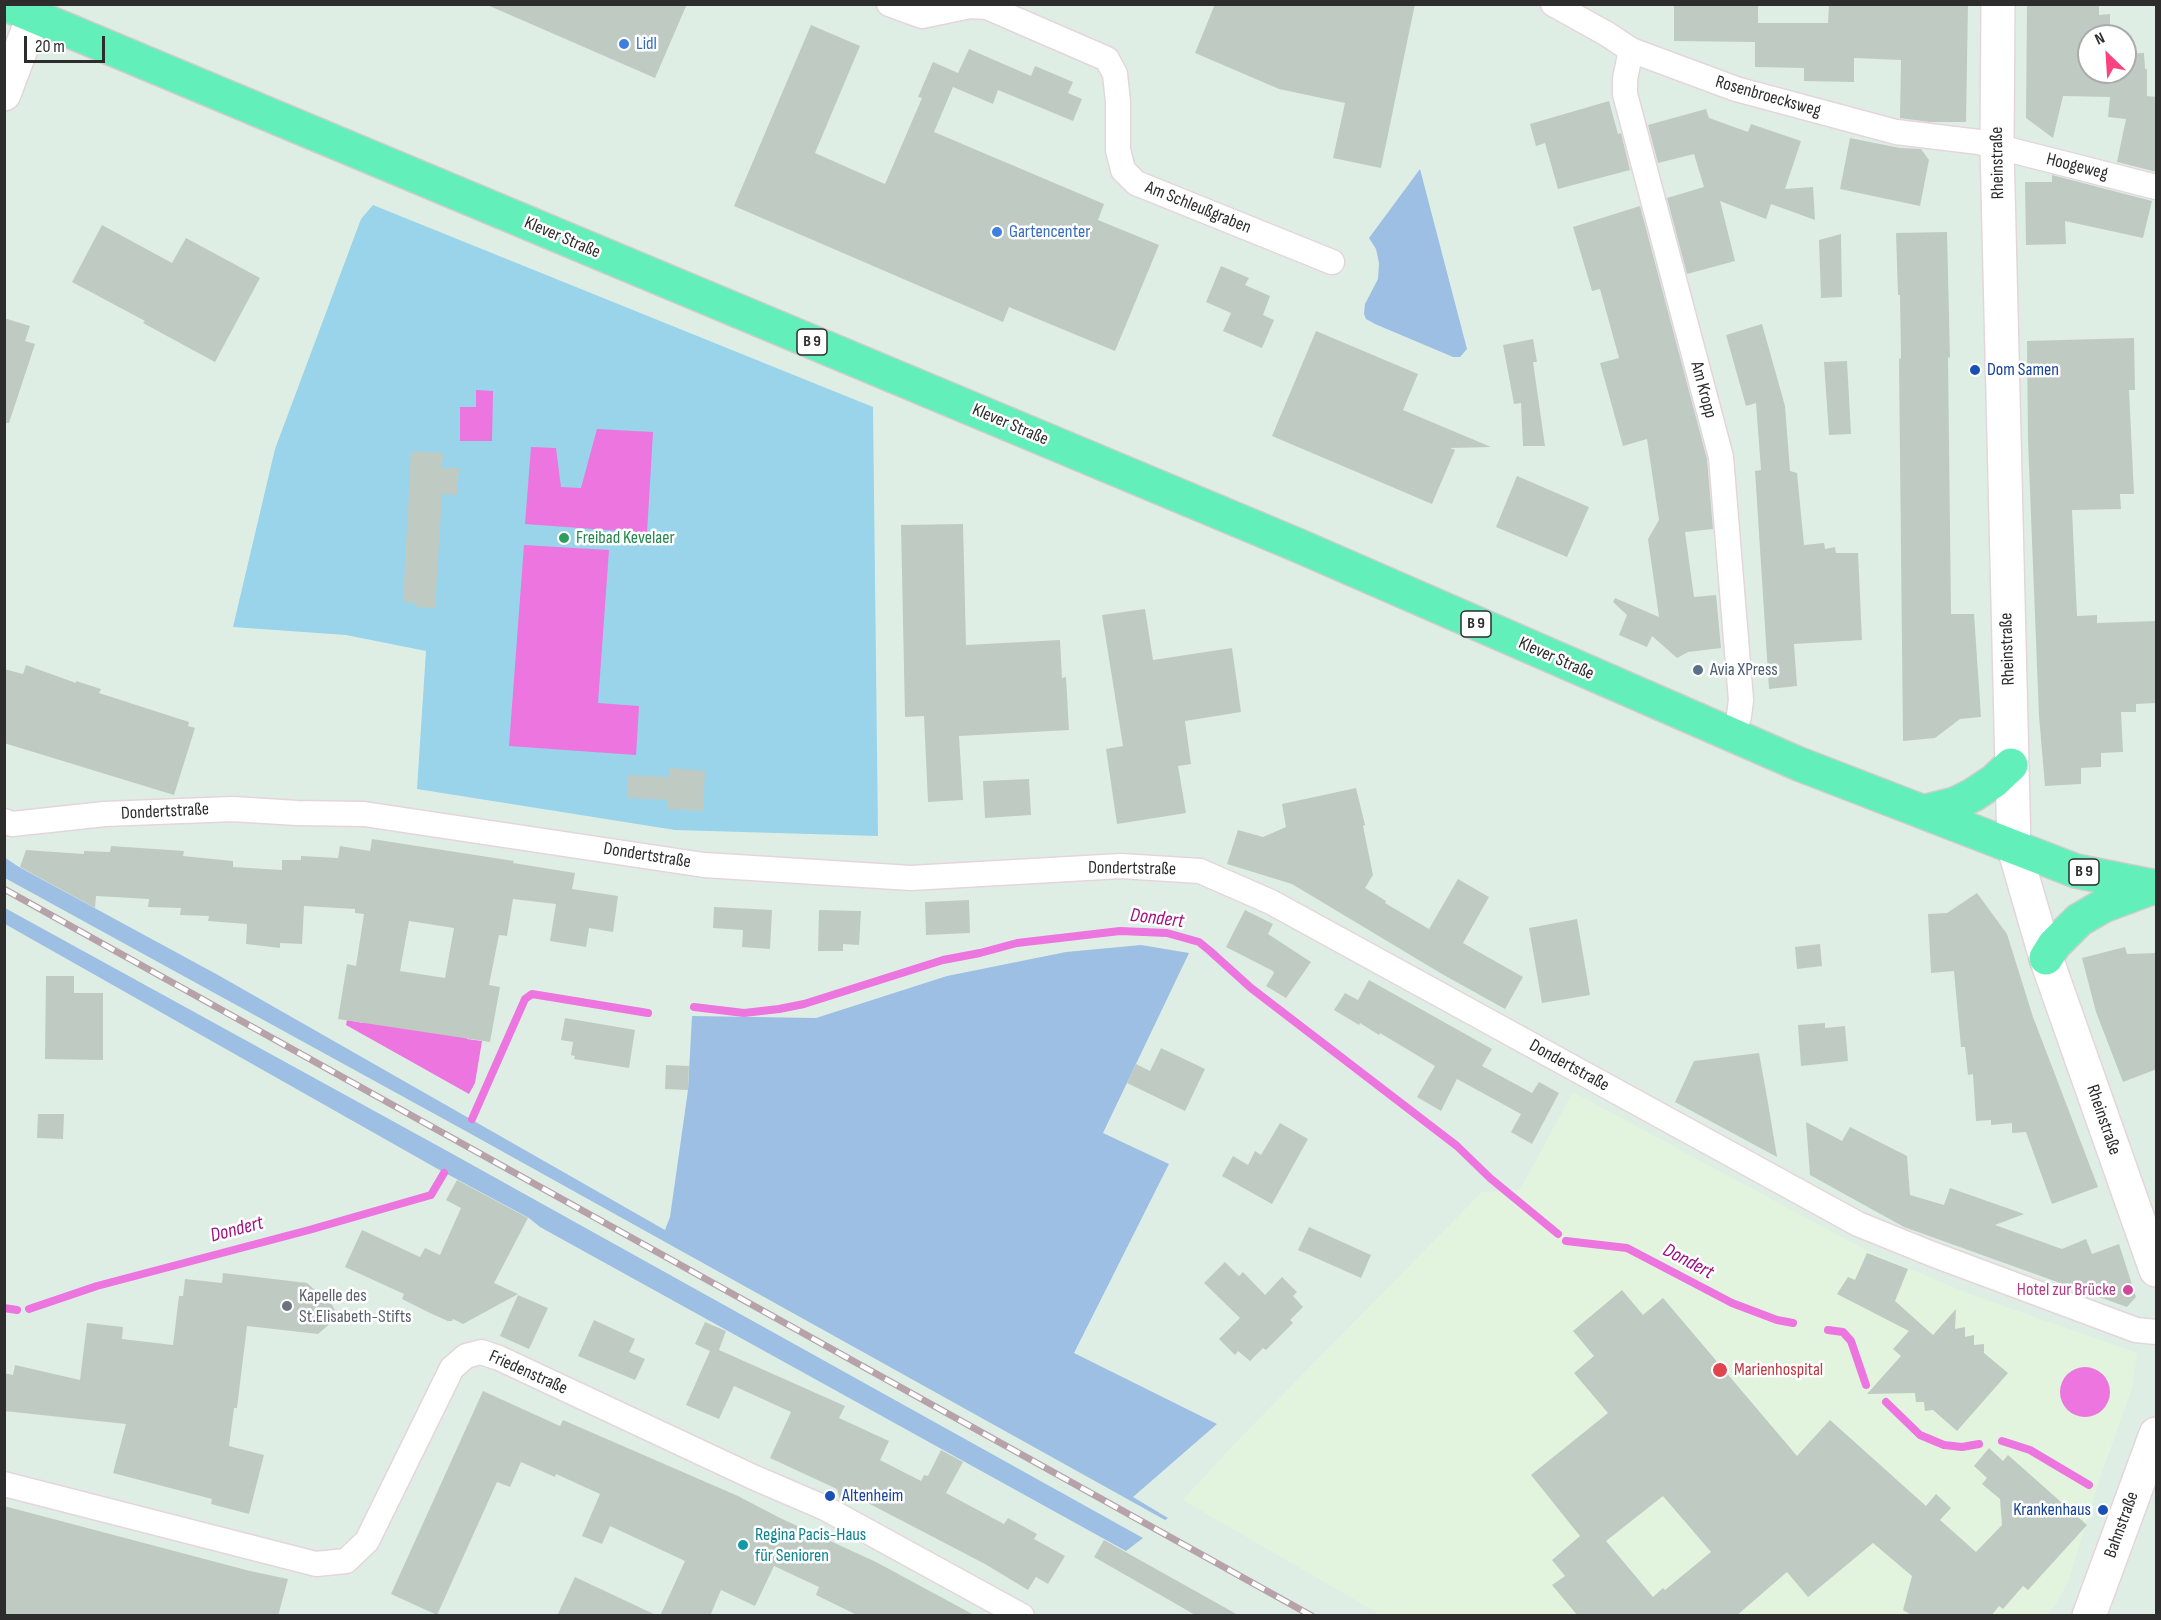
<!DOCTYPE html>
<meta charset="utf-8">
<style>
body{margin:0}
#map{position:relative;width:2161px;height:1620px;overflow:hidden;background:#dfeee5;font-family:"Sofia Sans Condensed",sans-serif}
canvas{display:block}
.frame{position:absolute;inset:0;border:6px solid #2d2d2d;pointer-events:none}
.north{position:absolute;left:2077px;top:24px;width:60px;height:60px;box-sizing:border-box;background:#fff;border:2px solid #ababab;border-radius:50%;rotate:335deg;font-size:16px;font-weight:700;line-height:24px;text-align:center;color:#2d2d2d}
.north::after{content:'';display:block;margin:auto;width:21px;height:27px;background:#f8437f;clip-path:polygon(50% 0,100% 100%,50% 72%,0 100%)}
.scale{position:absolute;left:24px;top:36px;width:81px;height:27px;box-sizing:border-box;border:3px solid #2d2d2d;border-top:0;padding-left:8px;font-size:18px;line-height:21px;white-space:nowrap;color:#2d2d2d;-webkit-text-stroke:4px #fff;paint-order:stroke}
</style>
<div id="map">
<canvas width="2161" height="1620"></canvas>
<div class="frame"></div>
<div class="north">N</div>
<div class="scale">20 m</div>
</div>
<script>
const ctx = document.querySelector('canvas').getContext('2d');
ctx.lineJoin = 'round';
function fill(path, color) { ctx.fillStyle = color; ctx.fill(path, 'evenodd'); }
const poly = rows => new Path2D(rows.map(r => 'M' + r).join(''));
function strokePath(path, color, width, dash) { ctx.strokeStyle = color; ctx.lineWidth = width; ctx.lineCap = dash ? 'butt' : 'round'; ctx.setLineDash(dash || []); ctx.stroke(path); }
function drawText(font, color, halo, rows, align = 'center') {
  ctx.font = font + ' "Sofia Sans Condensed",sans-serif'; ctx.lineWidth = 5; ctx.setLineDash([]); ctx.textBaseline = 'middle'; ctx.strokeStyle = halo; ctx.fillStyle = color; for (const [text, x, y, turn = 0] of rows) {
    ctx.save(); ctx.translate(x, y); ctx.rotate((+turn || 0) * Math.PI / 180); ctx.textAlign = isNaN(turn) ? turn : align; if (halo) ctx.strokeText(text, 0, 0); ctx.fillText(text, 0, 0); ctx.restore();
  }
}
const medical = poly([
 [1573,1092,1871,1253,1975,1296,2137,1353,2132,1388,2100,1478,2068,1582,2055,1606,2045,1615,1381,1615,1183,1500,1243,1435,1482,1192,1520,1190]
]);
const green = poly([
 [1420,169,1467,349,1460,357,1453,357,1375,324,1366,319,1364,314,1365,304,1378,279,1379,263,1376,249,1369,238],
 [4,857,19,867,218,975,665,1230,670,1217,688,1090,692,1016,816,1018,947,976,1066,952,1141,945,1189,953,1103,1133,1169,1164,1074,1353,1217,1424,1133,1497,1168,1518,1165,1520,462,1129,5,878],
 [5,908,449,1152,1143,1538,1126,1551,540,1227,529,1218,436,1168,5,924]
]);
const pitch = poly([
 [373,205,873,407,878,836,675,830,417,789,426,651,346,635,233,627,275,449,361,219]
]);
const water = poly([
 [476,390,493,391,492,441,460,441,460,407,476,407],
 [597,429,653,432,647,533,525,524,531,447,556,448,561,487,581,488],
 [524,545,609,550,598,703,639,706,636,755,509,746],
 [365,1016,468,1032,467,1039,482,1041,475,1083,469,1094,346,1025,347,1020,363,1023],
 '2060 1392a25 25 0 1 1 50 0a25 25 0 1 1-50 0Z'
]);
const stream = poly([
 [694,1007,744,1013,779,1009,804,1004,943,960,980,953,1017,943,1120,931,1167,933,1199,942,1210,951,1251,988,1457,1146,1490,1178,1558,1234],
 [472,1119,525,999,532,994,648,1013],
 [1566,1241,1627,1248,1732,1303,1777,1320,1793,1323],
 [4,1308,17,1310],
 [29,1309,97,1286,309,1230,431,1195,444,1173],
 [1828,1330,1843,1332,1851,1341,1866,1385],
 [1886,1402,1920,1435,1944,1445,1962,1447,1979,1444],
 [2002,1441,2030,1450,2089,1485]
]);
const building = poly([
 [485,4,687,4,655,78],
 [1215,4,1415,4,1381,168,1333,158,1345,103,1279,89,1195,53],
 [1674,4,1758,4,1758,23,1828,23,1829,4,1968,4,1966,122,1929,122,1900,118,1901,60,1854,58,1854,82,1804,81,1804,68,1755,67,1755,42,1674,41],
 [2027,4,2099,4,2099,15,2110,14,2110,36,2089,36,2089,72,2125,72,2125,54,2144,53,2145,69,2147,69,2147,96,2157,97,2157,172,2117,162,2126,119,2108,117,2110,97,2063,96,2053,138,2026,118],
 [811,25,860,46,815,153,885,184,922,98,918,97,933,62,958,73,969,49,1031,76,1035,66,1073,82,1068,93,1082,99,1073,121,998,90,993,104,953,87,934,132,1104,204,1098,220,1159,245,1115,351,1009,307,1003,322,734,206],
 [1609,101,1618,134,1621,133,1630,170,1558,189,1545,143,1536,146,1530,124],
 [1706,109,1709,118,1748,132,1751,124,1801,141,1785,189,1813,187,1815,220,1771,204,1766,219,1720,201,1735,261,1687,274,1667,198,1704,187,1694,154,1658,163,1648,125],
 [1850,138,1900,148,1921,149,1929,160,1920,206,1840,189],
 [2052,175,2152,201,2143,238,2065,221,2066,244,2026,245,2025,182,2052,182],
 [1640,206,1707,459,1713,529,1685,532,1694,597,1716,595,1721,648,1688,652,1677,658,1652,636,1647,647,1619,635,1627,615,1613,602,1615,598,1659,617,1648,539,1659,520,1647,439,1623,446,1600,363,1619,358,1600,289,1592,291,1573,227],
 [102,225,172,263,186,238,260,278,215,362,143,323,145,321,72,282],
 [1947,232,1950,358,1948,357,1951,614,1974,614,1981,717,1960,719,1935,738,1903,741,1899,359,1901,358,1900,295,1898,295,1896,233],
 [1841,234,1842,297,1821,298,1819,240],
 [1221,266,1249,278,1245,285,1270,296,1263,315,1274,320,1262,348,1223,331,1231,313,1206,302],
 [4,318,30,326,25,341,35,344,9,423,4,423],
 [1762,324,1785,406,1790,471,1797,473,1804,545,1824,543,1825,549,1835,547,1836,553,1858,553,1862,640,1794,644,1797,686,1769,689,1755,471,1761,470,1756,403,1746,406,1726,335],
 [1316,331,1418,374,1403,410,1491,447,1450,448,1455,450,1432,504,1272,436],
 [2134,338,2135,390,2129,390,2134,494,2120,494,2121,509,2072,510,2077,616,2097,615,2097,623,2157,621,2157,703,2136,704,2136,712,2121,712,2123,752,2101,753,2101,767,2081,768,2081,784,2045,786,2039,716,2028,441,2027,341],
 [1533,339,1537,362,1533,362,1545,446,1523,446,1521,403,1514,404,1503,345],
 [1847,361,1851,434,1829,435,1824,362],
 [411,451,443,453,442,468,459,468,457,495,442,494,435,608,415,607,416,603,403,602],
 [1517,476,1589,507,1567,557,1496,527],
 [963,524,966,645,1060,640,1062,678,1066,677,1069,730,959,736,963,800,928,802,924,716,905,717,901,525],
 [1145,609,1153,660,1232,648,1241,712,1185,721,1191,764,1178,766,1186,813,1117,824,1106,749,1123,746,1102,615],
 [26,665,76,683,76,681,101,689,99,693,189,722,188,726,195,728,174,795,4,743,4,669,23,674],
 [670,768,705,771,703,811,668,809,668,800,628,798,628,775,670,777],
 [1029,779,1031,815,985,818,983,781],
 [1356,788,1365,825,1363,826,1373,875,1365,888,1386,901,1385,903,1429,929,1458,879,1489,897,1463,943,1523,977,1505,1009,1442,974,1292,884,1227,864,1238,830,1263,837,1286,827,1282,804],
 [372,839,514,861,513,863,575,873,572,889,618,896,613,932,589,928,586,947,550,941,556,904,513,899,507,936,499,935,489,985,500,987,490,1042,338,1019,347,964,356,966,364,914,355,913,355,909,304,906,302,944,280,943,280,948,246,944,247,924,208,921,209,916,180,915,181,908,148,907,149,899,96,896,95,908,20,867,26,850,84,854,84,851,110,852,111,846,184,851,183,856,233,861,233,867,282,870,282,860,301,860,301,856,338,858,340,846,370,851],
 [409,921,454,928,445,978,400,971],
 [1977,893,2007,934,2033,1017,2098,1187,2052,1204,2026,1132,2012,1133,2012,1123,1991,1125,1991,1120,1976,1121,1973,1074,1968,1075,1965,1047,1961,1047,1954,971,1931,973,1928,914,1947,913],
 [969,900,970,933,926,935,925,902],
 [714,907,772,910,770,949,742,947,743,930,713,928],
 [819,910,861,911,859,945,843,944,843,951,818,951],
 [1245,910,1273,924,1268,934,1311,962,1286,998,1266,986,1274,973,1273,971,1226,947],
 [1577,919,1590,995,1542,1003,1529,928],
 [1820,944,1822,966,1797,969,1795,947],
 [2125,947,2127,954,2157,953,2157,1069,2123,1082,2096,1012,2082,958],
 [46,976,74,976,74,993,103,993,103,1060,45,1059],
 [1369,980,1492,1049,1482,1066,1532,1093,1539,1082,1559,1093,1532,1144,1511,1132,1521,1114,1457,1079,1441,1111,1417,1097,1435,1066,1380,1033,1379,1035,1360,1023,1359,1025,1334,1010,1345,993,1358,1000],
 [565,1018,635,1030,629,1068,574,1059,575,1056,571,1055,573,1042,561,1040],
 [1825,1023,1825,1028,1845,1026,1848,1061,1801,1066,1798,1025],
 [1161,1048,1205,1069,1185,1111,1127,1083,1136,1064,1150,1071],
 [1759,1053,1768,1103,1777,1157,1675,1102,1694,1061],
 [666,1065,689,1066,688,1090,665,1089],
 [38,1114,64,1114,63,1139,37,1138],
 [1806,1122,1842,1141,1850,1127,1907,1156,1910,1195,1944,1205,1950,1188,2024,1214,1995,1225,2062,1249,2086,1239,2092,1254,2119,1244,2136,1297,2127,1307,1904,1227,1810,1175],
 [1280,1123,1308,1139,1272,1204,1222,1176,1233,1156,1248,1165,1255,1151,1261,1155],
 [457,1180,528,1218,494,1283,518,1294,463,1324,453,1319,452,1321,448,1321,432,1314,402,1299,404,1294,345,1267,362,1230,420,1257,425,1248,440,1255,461,1208,446,1200],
 [1309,1227,1371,1255,1361,1278,1298,1250],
 [1867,1253,1908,1269,1895,1301,1933,1335,1956,1309,1955,1329,1965,1327,1965,1337,1974,1335,1974,1345,1984,1344,1984,1353,2008,1373,1957,1431,1933,1410,1925,1411,1924,1402,1916,1402,1915,1393,1867,1394,1901,1356,1893,1349,1909,1331,1837,1294,1848,1277,1855,1280],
 [1225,1262,1239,1276,1243,1272,1265,1295,1282,1277,1297,1292,1293,1296,1303,1307,1290,1320,1293,1323,1266,1350,1263,1348,1250,1361,1238,1351,1235,1355,1219,1339,1240,1318,1204,1283],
 [223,1273,307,1283,332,1305,335,1310,332,1322,318,1334,247,1326,237,1408,234,1408,229,1446,264,1455,249,1514,211,1504,212,1499,113,1473,126,1424,4,1411,4,1373,13,1375,15,1365,80,1380,87,1323,123,1327,122,1339,173,1345,179,1296,183,1296,185,1279,222,1283],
 [1622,1290,1643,1315,1663,1298,1797,1456,1830,1420,1926,1506,1936,1494,1951,1508,1940,1520,1976,1552,2002,1525,2000,1499,1982,1484,1987,1478,1974,1466,1989,1448,2003,1461,2008,1455,2087,1525,2028,1590,2023,1586,2003,1609,1999,1606,1991,1616,1913,1616,1903,1610,1912,1576,1873,1543,1808,1597,1787,1572,1736,1616,1578,1616,1552,1585,1565,1576,1552,1560,1580,1536,1531,1475,1608,1413,1574,1373,1594,1356,1573,1331],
 [1663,1496,1711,1552,1665,1590,1663,1588,1653,1597,1606,1541],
 [518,1295,548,1308,529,1349,500,1336],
 [594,1320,635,1339,629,1352,645,1359,635,1380,578,1356],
 [705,1322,726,1331,719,1350,845,1406,839,1418,889,1441,880,1460,921,1481,924,1475,928,1476,941,1450,963,1462,946,1493,1004,1524,1008,1518,1037,1534,1034,1539,1065,1556,1048,1584,1036,1577,1028,1590,985,1564,868,1503,857,1498,845,1503,840,1500,837,1489,770,1458,791,1412,734,1386,719,1419,686,1405,710,1351,695,1344],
 [483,1391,560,1426,563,1420,738,1496,780,1518,876,1562,976,1616,859,1616,816,1595,819,1587,774,1566,755,1606,721,1590,710,1616,660,1616,685,1561,610,1526,602,1544,582,1536,600,1494,556,1474,555,1477,521,1462,510,1487,497,1482,437,1615,391,1594],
 [4,1506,250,1571,288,1579,278,1616,4,1616],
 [1104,1540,1240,1616,1197,1616,1094,1557],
 [575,1577,658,1616,557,1616]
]);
const street = poly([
 [889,4,922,16,970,6,987,7,1107,59,1115,74,1118,102,1118,150,1123,170,1136,183,1332,262],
 [1553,4,1607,34,1631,50,1736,89,1896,132,1979,142,2156,187],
 [1631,50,1625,79,1625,94,1721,457,1741,700,1739,716,1733,736],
 [4,821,12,824,105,814,233,809,297,813,364,814,704,865,911,878,1121,866,1200,871,1271,902,1858,1224,1932,1254,2136,1330,2156,1332],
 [4,1484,316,1564,346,1561,367,1541,452,1368,466,1356,481,1352,499,1358,753,1477,825,1508,1022,1616]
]);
const secondary = poly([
 [1998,4,1997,147,2014,848,2046,958,2156,1270],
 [4,94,33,17],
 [2089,1616,2156,1434]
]);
const primary = poly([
 [5,4,1297,545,1799,764,2076,871,2156,887],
 [1923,812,1955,804,1973,795,1994,781,2011,765],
 [2046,958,2054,945,2079,920,2103,906,2154,887]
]);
const rail = poly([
 [4,889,1312,1616]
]);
const markers = [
 [624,44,6,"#3f7fe0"],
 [997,232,6,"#3f7fe0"],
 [1975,370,6,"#1a4fb4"],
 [564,538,6,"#2e9e5b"],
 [1698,670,6,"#5c6f8a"],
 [2128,1290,6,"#d1479c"],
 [287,1306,6,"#6b7280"],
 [1720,1370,8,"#e0444e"],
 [830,1496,6,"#1a4fb4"],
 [2103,1510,6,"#1a4fb4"],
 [743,1545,6,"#0f9aa8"]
];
const shields = [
 [812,342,30],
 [1476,624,30],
 [2084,872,30]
];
const shieldNames = [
 ["B 9",812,342],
 ["B 9",1476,624],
 ["B 9",2084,872]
];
const shopNames = [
 ["Lidl",636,44],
 ["Gartencenter",1009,232]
];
const streetNames = [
 ["Rosenbroecksweg",1768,97,16],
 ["Rheinstraße",1998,163,-91],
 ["Hoogeweg",2077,167,14],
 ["Am Schleußgraben",1198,208,22],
 ["Klever Straße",562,238,23],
 ["Am Kropp",1703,390,75],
 ["Klever Straße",1010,425,23],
 ["Rheinstraße",2008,649,-92],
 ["Klever Straße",1556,659,24],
 ["Dondertstraße",165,812,-3],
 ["Dondertstraße",647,856,9],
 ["Dondertstraße",1132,869,1],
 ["Dondertstraße",1569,1066,29],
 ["Rheinstraße",2103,1120,71],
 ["Friedenstraße",528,1373,24],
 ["Bahnstraße",2122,1525,-70]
];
const transitNames = [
 ["Dom Samen",1987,370],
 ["Altenheim",842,1496],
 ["Krankenhaus",2091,1510,"right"]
];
const leisureNames = [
 ["Freibad Kevelaer",576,538]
];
const serviceNames = [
 ["Avia XPress",1710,670]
];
const hotelNames = [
 ["Hotel zur Brücke",2116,1290]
];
const worshipNames = [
 ["Kapelle des",299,1296],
 ["St.Elisabeth-Stifts",299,1317]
];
const healthNames = [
 ["Marienhospital",1734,1370]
];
const cultureNames = [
 ["Regina Pacis-Haus",755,1535],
 ["für Senioren",755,1556]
];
const waterNames = [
 ["Dondert",1157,919,7],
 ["Dondert",237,1230,-15],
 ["Dondert",1688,1262,28]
];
fill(medical, '#e2f4dd');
fill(green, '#9dbfe3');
fill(pitch, '#99d4ea');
fill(water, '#ed75df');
strokePath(stream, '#ed75df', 8);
fill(building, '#bfcac3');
strokePath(street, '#e5d5da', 27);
strokePath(secondary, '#e5d5da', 36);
strokePath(primary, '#cdcdcd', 36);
strokePath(street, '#fff', 24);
strokePath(secondary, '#fff', 33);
strokePath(primary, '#63efba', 33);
strokePath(rail, '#b6a2a8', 7);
strokePath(rail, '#fff', 4.5, [14]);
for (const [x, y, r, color] of markers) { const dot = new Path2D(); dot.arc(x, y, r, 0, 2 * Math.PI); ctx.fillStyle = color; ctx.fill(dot); strokePath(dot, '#fff', 2); }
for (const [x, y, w] of shields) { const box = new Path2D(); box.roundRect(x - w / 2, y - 13, w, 26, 4.5); ctx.fillStyle = '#fff'; ctx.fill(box); strokePath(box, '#2d2d2d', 1.5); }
drawText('bold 16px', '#2d2d2d', null, shieldNames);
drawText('18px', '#366cbe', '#fff', shopNames, 'left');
drawText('18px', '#2d2d2d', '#fff', streetNames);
drawText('18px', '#164399', '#fff', transitNames, 'left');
drawText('18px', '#27864d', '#fff', leisureNames, 'left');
drawText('18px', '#4e5e75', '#fff', serviceNames, 'left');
drawText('18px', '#b23c85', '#fff', hotelNames, 'right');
drawText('18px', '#5b616d', '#fff', worshipNames, 'left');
drawText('18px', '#be3a42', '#fff', healthNames, 'left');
drawText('18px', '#0d838f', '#fff', cultureNames, 'left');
drawText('italic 20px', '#9e0f82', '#fff', waterNames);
</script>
